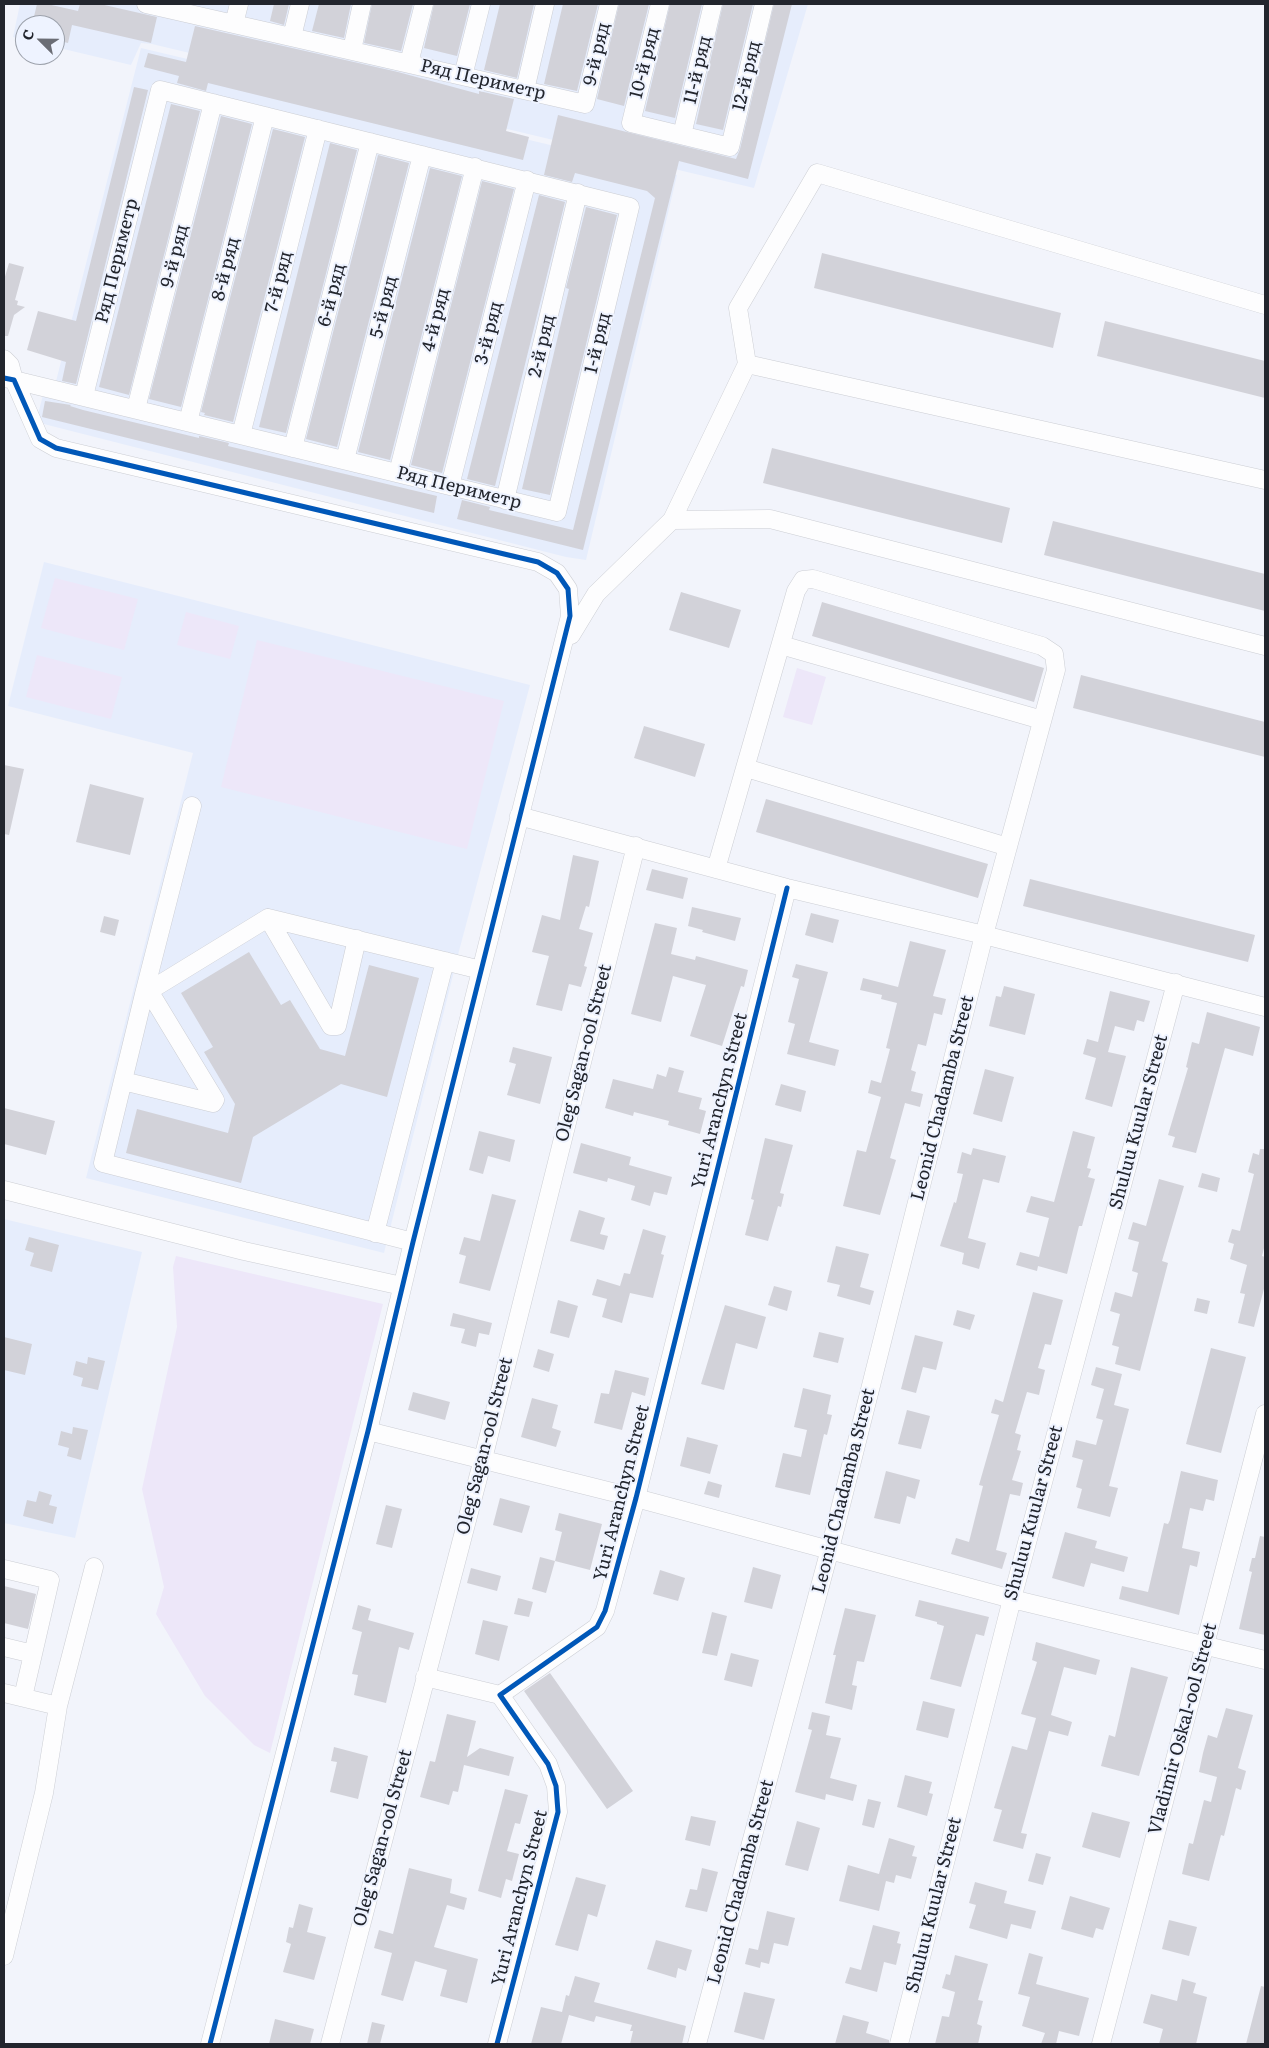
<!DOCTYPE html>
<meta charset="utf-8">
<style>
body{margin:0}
#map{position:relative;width:1269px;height:2048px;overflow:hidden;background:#f2f4fb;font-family:Literata,serif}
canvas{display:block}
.frame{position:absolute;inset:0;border:5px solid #22252d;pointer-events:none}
.north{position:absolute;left:15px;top:15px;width:50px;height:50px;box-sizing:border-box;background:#eef3ff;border:1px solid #9ca1ab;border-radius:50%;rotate:293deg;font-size:14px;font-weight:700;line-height:20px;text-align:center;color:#22252d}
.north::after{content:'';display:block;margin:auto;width:18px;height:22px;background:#6b6d75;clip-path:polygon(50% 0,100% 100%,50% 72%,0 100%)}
</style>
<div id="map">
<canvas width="1269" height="2048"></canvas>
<div class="frame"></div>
<div class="north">С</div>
</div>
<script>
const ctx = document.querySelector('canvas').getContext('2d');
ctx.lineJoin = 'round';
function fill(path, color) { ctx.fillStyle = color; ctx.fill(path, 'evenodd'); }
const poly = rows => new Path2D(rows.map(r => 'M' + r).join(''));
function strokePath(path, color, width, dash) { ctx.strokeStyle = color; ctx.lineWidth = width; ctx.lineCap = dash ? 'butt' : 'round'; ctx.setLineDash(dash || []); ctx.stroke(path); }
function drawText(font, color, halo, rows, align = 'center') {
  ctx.font = font + ' Literata,serif'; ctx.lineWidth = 4; ctx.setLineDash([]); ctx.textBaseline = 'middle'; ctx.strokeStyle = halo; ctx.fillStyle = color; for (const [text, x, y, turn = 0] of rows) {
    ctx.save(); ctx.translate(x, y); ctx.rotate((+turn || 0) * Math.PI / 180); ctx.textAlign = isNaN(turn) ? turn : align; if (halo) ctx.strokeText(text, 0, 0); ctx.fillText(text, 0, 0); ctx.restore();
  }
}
const built = poly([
 [20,4,808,4,754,188,152,44,141,43,131,65,55,47,55,25,25,25,25,40,13,37],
 [141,48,677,175,586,560,566,557,36,422,44,391,53,393],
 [44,562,530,685,459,951,384,1253,86,1178,193,753,8,706],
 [4,1219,142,1252,75,1538,4,1523]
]);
const green = poly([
 [55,578,138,599,124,650,41,628],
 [186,612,239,626,230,659,177,645],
 [257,640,504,701,467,849,221,787],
 [37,655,122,677,111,719,26,697],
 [797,668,826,677,812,725,783,717],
 [176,1256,383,1304,270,1753,254,1745,205,1696,156,1614,164,1587,142,1489,177,1327,173,1267]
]);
const building = poly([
 [37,4,47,4,78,11,80,4,100,4,157,17,151,43,72,25,68,43,55,40,55,25,32,25],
 [274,4,289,4,284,25,270,21],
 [319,4,351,4,344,38,312,31],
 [372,4,413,4,401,51,364,43],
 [434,4,470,4,457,56,424,48],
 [500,4,534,4,517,78,484,70],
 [563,4,598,4,577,91,544,84],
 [619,4,649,4,624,106,597,99],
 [670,4,702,4,675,118,645,111],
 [723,4,753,4,723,130,696,124],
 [774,4,792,4,748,179,679,161,583,550,457,519,462,500,490,507,489,510,573,530,655,198,647,191,575,173,572,182,544,175,558,115,736,159,740,149],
 [195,26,398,72,479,94,479,91,514,99,506,131,529,137,523,160,208,83,206,91,177,83,179,76,144,67,148,53,186,62],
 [134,87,148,90,76,384,62,381,66,362,27,350,38,311,76,321],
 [171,104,200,111,129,395,99,387],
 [221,116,252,124,181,407,149,399],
 [273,129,305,137,233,422,204,415,205,413,201,412],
 [330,143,357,150,286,433,259,427],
 [378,155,409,163,337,447,306,439],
 [430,168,462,176,390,460,358,452],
 [482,181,514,189,442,473,411,465],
 [539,195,565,202,495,486,467,479],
 [586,207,617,215,550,495,522,489,569,289,566,288],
 [822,253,1061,313,1053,348,814,288],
 [9,263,24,267,15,300,18,301,17,305,25,307,14,315,8,336,4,336,4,280],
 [1105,321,1265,361,1265,398,1097,356],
 [45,401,71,405,70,406,83,410,199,438,199,436,229,443,228,446,437,496,434,513,42,417],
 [772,448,1010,508,1002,543,763,483],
 [1053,521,1265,574,1265,611,1044,555],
 [681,592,741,610,729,648,669,630],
 [822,602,1044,668,1034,702,812,636],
 [1081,675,1265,722,1265,757,1073,708],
 [644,726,705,744,695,777,634,758],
 [4,765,24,769,9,835,4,834],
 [90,784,144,798,130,855,76,842],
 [766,799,988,864,978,898,756,832],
 [573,855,599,861,589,907,586,906,579,929,593,933,584,966,587,967,581,987,569,984,562,1011,536,1005,549,956,532,952,542,915,560,920],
 [652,869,688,878,683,899,646,890],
 [1030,879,1255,935,1248,962,1023,906],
 [692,907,741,918,735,941,702,932,703,930,688,926],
 [811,913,839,920,833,943,805,935],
 [104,916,119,920,115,936,100,932],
 [655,923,677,928,671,954,695,960,696,956,748,970,744,987,741,986,722,1046,690,1036,706,985,673,976,661,1022,631,1014],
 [910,941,946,950,933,996,946,999,942,1015,934,1013,926,1046,918,1044,911,1070,916,1072,911,1091,923,1094,920,1107,905,1103,890,1158,896,1160,880,1215,843,1206,857,1150,866,1152,881,1097,868,1093,871,1080,881,1083,890,1049,886,1048,897,1003,881,999,882,995,860,990,863,978,898,987],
 [249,952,281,1005,290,1000,320,1049,345,1056,369,965,419,978,387,1097,341,1084,253,1137,241,1183,126,1153,137,1109,228,1133,235,1104,204,1052,213,1047,181,993],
 [796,964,828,972,809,1042,839,1050,835,1066,787,1054,795,1024,788,1022,799,979,792,977],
 [1004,986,1035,994,1025,1035,989,1026,996,996,1001,997],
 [1110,991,1150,1001,1144,1022,1137,1020,1134,1031,1115,1026,1108,1052,1126,1056,1112,1107,1085,1099,1096,1058,1083,1054,1087,1039,1098,1042],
 [1207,1012,1260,1027,1253,1056,1225,1048,1196,1153,1172,1147,1175,1137,1168,1135,1188,1068,1186,1067,1192,1042,1199,1044],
 [513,1047,552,1057,540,1104,507,1095,516,1064,509,1062],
 [669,1067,684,1071,678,1092,702,1098,699,1109,706,1111,700,1134,668,1125,669,1121,634,1112,633,1116,605,1108,613,1079,653,1089,657,1074,666,1077],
 [985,1069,1014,1077,1002,1122,973,1114],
 [781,1084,806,1091,801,1112,775,1105],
 [4,1108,55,1121,46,1155,4,1144],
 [479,1131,515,1140,510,1162,488,1156,483,1174,469,1170],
 [1073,1131,1095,1137,1087,1168,1091,1169,1088,1177,1095,1179,1082,1226,1079,1226,1067,1274,1038,1266,1037,1271,1016,1265,1020,1252,1039,1257,1049,1218,1026,1212,1031,1196,1054,1202],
 [765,1138,793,1145,780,1193,784,1194,781,1207,778,1206,768,1241,745,1235,754,1200,751,1199],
 [581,1143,631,1157,629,1165,672,1177,667,1195,654,1192,650,1206,631,1200,635,1186,608,1178,607,1182,573,1173],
 [973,1148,1006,1156,999,1183,983,1179,968,1238,986,1243,979,1269,962,1264,964,1253,940,1246,954,1202,956,1203,963,1174,957,1173,962,1152,971,1155],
 [1260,1149,1265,1149,1265,1244,1262,1256,1265,1257,1265,1285,1254,1327,1238,1323,1245,1294,1240,1293,1247,1265,1230,1259,1234,1244,1228,1242,1232,1229,1240,1231,1254,1174,1248,1172,1253,1153,1259,1155],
 [1202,1173,1220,1178,1217,1192,1198,1187],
 [1159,1179,1184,1186,1162,1261,1168,1263,1140,1371,1115,1364,1119,1347,1112,1345,1120,1314,1110,1311,1115,1292,1132,1297,1138,1273,1132,1271,1139,1242,1128,1239,1133,1222,1146,1226],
 [492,1194,516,1200,490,1291,459,1283,466,1256,459,1254,464,1237,480,1241],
 [579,1210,605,1218,600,1234,608,1236,604,1250,570,1241],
 [643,1229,666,1236,661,1254,664,1255,653,1298,630,1293,622,1323,602,1317,607,1299,592,1295,597,1279,620,1286,624,1273,630,1274],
 [29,1237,59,1245,52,1272,30,1266,34,1253,25,1250],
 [836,1246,869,1254,860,1287,874,1291,870,1305,837,1296,840,1285,827,1282],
 [774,1286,792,1291,787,1311,768,1305],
 [1033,1292,1063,1300,1051,1345,1045,1344,1038,1368,1045,1370,1039,1395,1027,1392,1015,1433,1021,1435,1017,1450,1021,1451,1012,1480,1023,1483,1020,1496,1010,1494,996,1550,1007,1553,1002,1569,951,1554,956,1538,969,1542,983,1486,979,1485,999,1415,991,1413,995,1399,1003,1402],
 [1197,1298,1210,1301,1207,1314,1194,1311],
 [558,1300,578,1306,569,1338,550,1333],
 [725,1305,766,1317,757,1349,736,1343,724,1390,701,1384],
 [957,1310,975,1315,970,1330,953,1325],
 [453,1313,492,1323,489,1335,479,1333,476,1347,461,1343,465,1329,450,1326],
 [819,1332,844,1338,838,1363,813,1357],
 [915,1335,943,1342,936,1370,923,1367,916,1393,901,1389],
 [4,1337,32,1344,25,1375,4,1370],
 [1211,1348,1246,1357,1221,1453,1186,1444],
 [538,1349,554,1354,549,1372,533,1367],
 [88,1357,105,1361,98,1390,81,1386,83,1378,73,1375,76,1361,87,1364],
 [1096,1367,1122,1374,1114,1405,1129,1409,1109,1486,1118,1488,1110,1517,1077,1508,1082,1489,1076,1487,1083,1460,1072,1457,1076,1440,1096,1445,1103,1420,1096,1418,1104,1389,1091,1385],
 [615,1370,649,1378,645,1396,632,1392,622,1430,594,1423,601,1393,609,1394],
 [803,1388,831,1395,827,1414,832,1415,827,1435,824,1434,810,1495,775,1487,783,1453,801,1457,807,1430,794,1427],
 [413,1392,450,1402,445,1420,408,1410],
 [532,1398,558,1405,552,1428,561,1431,556,1447,521,1437],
 [907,1410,930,1416,921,1449,898,1444],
 [73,1427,88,1430,81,1460,67,1456,69,1448,58,1445,61,1431,72,1434],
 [687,1437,718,1445,710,1474,680,1466],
 [886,1471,920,1480,915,1499,907,1496,900,1524,874,1518],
 [1181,1471,1218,1480,1214,1501,1206,1499,1203,1511,1190,1508,1182,1548,1200,1552,1197,1567,1190,1565,1179,1615,1119,1599,1122,1586,1148,1592,1164,1523,1168,1524,1170,1520],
 [708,1481,722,1485,719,1498,704,1494],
 [39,1491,52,1495,49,1505,57,1507,53,1524,23,1516,27,1500,36,1502],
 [500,1498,530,1506,522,1533,493,1525],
 [386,1505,402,1509,392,1548,376,1544],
 [559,1513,602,1524,590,1570,555,1561,562,1532,555,1530],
 [1065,1532,1097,1541,1095,1548,1128,1557,1124,1572,1091,1563,1084,1587,1052,1578],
 [1260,1536,1265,1537,1265,1635,1239,1629,1252,1572,1249,1571,1252,1558,1255,1558],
 [540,1557,555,1561,546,1593,532,1589],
 [753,1567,781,1575,772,1609,744,1602],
 [471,1568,501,1576,497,1591,467,1583],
 [660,1570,685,1578,678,1601,653,1594],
 [4,1586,36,1594,28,1629,4,1623],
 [518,1598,533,1602,529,1617,514,1614],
 [919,1600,989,1617,984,1636,976,1634,961,1687,930,1679,944,1626,937,1624,937,1622,915,1616],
 [358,1605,371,1609,368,1620,414,1633,409,1650,399,1647,386,1703,354,1695,358,1675,352,1674,362,1632,352,1629],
 [845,1608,876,1615,864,1662,857,1661,852,1685,857,1686,852,1710,825,1703,836,1655,833,1655],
 [712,1612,727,1616,717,1656,702,1653],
 [483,1620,508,1626,499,1661,475,1654],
 [1036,1642,1100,1660,1096,1675,1064,1667,1051,1715,1072,1722,1068,1736,1049,1731,1021,1833,1027,1834,1023,1849,993,1841,1002,1810,994,1808,1012,1746,1027,1750,1036,1718,1021,1714,1037,1662,1032,1660],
 [731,1653,759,1660,752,1687,724,1680],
 [1131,1667,1168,1677,1139,1776,1101,1766,1109,1735,1115,1737],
 [550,1673,633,1791,607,1809,524,1691],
 [923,1701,955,1709,948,1738,916,1730],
 [1226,1708,1253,1715,1238,1768,1246,1771,1241,1790,1236,1788,1224,1836,1221,1835,1209,1881,1182,1874,1189,1843,1193,1844,1204,1800,1211,1802,1217,1777,1199,1772,1203,1753,1208,1735,1217,1738],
 [812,1712,830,1716,826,1735,841,1738,830,1778,857,1785,853,1801,826,1794,825,1800,795,1792,812,1730,808,1729],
 [447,1714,476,1721,467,1757,480,1748,514,1757,509,1776,464,1765,458,1792,453,1791,449,1805,420,1797,430,1761,435,1762],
 [334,1747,368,1756,358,1799,330,1792,337,1762,331,1761],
 [905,1775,932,1782,929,1793,933,1794,927,1816,897,1807],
 [505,1789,528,1795,520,1824,515,1823,507,1851,519,1854,512,1881,506,1879,501,1898,478,1891],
 [868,1799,881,1802,874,1828,862,1825],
 [1092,1812,1130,1822,1120,1858,1082,1847],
 [691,1816,716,1821,710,1846,685,1840],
 [797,1821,820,1828,808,1871,785,1865],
 [889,1838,915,1846,912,1856,917,1857,911,1879,896,1875,894,1883,886,1881,879,1911,839,1901,848,1865,879,1874],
 [1036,1853,1051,1857,1043,1885,1028,1881],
 [409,1868,452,1879,450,1893,467,1898,464,1910,447,1905,434,1947,478,1959,467,2003,440,1996,447,1970,415,1961,403,2001,381,1995,392,1953,374,1948,379,1930,393,1934],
 [702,1868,718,1872,707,1912,685,1907,690,1889,697,1890],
 [576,1877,606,1885,597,1917,588,1914,578,1951,555,1945],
 [975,1882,1007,1891,1004,1903,1036,1911,1031,1929,1011,1924,1007,1939,969,1928,976,1905,969,1903],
 [1070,1896,1110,1908,1103,1930,1096,1928,1093,1938,1061,1929],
 [299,1904,313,1908,307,1932,326,1937,314,1980,283,1972,291,1944,286,1942,289,1927,293,1928],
 [767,1911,795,1918,788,1946,774,1943,769,1964,761,1962,760,1968,745,1964,749,1948,758,1950],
 [1169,1920,1197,1927,1189,1956,1162,1949],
 [873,1925,900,1932,897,1943,901,1944,896,1965,884,1962,877,1992,845,1983,850,1967,861,1970],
 [656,1940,692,1950,686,1971,678,1968,676,1978,647,1969],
 [1029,1953,1043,1957,1036,1984,1089,1998,1079,2036,1059,2031,1056,2044,1041,2044,1045,2033,1022,2026,1030,1997,1018,1994],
 [955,1955,988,1964,978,2000,983,2001,977,2024,982,2026,978,2044,935,2044,942,2016,949,2017,955,1992,942,1988,946,1974,950,1975],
 [575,1976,600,1983,594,2002,686,2026,682,2044,630,2044,633,2031,630,2031,632,2025,596,2016,594,2022,569,2015,561,2044,531,2044,541,2007,562,2012,566,1995,569,1996],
 [1182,1979,1196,1983,1193,1993,1207,1997,1196,2044,1159,2044,1163,2029,1143,2023,1151,1994,1177,2001],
 [1261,1986,1265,1987,1265,2044,1246,2044],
 [744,1992,775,1999,764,2040,734,2032],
 [843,2015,869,2022,866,2033,889,2040,889,2044,835,2044],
 [275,2019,314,2029,310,2044,269,2044],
 [372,2022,385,2025,380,2044,367,2044]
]);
const minor = poly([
 [146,4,585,104,609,4],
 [660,4,631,123,730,147,764,4],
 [234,24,239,4],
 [292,37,300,4],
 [352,50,362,4],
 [409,63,424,4],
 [463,76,481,4],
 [525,90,545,4],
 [682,135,713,4],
 [4,359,10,365,14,380,557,512,630,207,160,90,84,396],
 [747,364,738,308,817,173,1265,305],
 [4,378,14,380,40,439,56,448,538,562,557,573,568,589,570,616,413,1242,368,1431,210,2044],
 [136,409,213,103],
 [188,422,265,116],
 [241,435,318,129],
 [293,448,370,142],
 [345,460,422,155],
 [398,473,475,167],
 [450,486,527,180],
 [505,500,578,193],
 [672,520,747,364,1265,480],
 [571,635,596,594,672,520,770,519,1265,646],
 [781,645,1042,720],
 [746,768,1008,847],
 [519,816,787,888,984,935,1265,1007],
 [268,918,331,1026,337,1026,357,939],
 [144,994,192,806],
 [123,1081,213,1103,215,1100,149,991],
 [4,1190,244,1251,402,1286],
 [375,1233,445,961],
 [413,1242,103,1163,144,994,268,918,481,970],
 [368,1431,636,1498,1012,1599,1265,1660],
 [4,1569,50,1580,33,1654,4,1647],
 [425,1677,500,1695],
 [4,1693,58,1706],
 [23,1697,33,1654],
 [4,1956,44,1793,58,1706,94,1567],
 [330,2044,483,1459,636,846],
 [497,2044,558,1812,556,1786,548,1764,500,1695,597,1627,605,1611,636,1498,787,888],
 [697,2044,830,1549,984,935,1056,670,1054,654,1042,646,813,579,803,580,796,591,716,869],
 [899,2044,1012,1599,1176,983],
 [1101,2044,1265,1414]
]);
const cycleway = poly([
 [4,378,14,380,40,439,56,448,538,562,557,573,568,589,570,616,413,1242,368,1431,210,2044],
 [497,2044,558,1812,556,1786,548,1764,500,1695,597,1627,605,1611,636,1498,787,888]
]);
const streetNames = [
 ["9-й ряд",597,54,-77],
 ["10-й ряд",645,63,-76],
 ["11-й ряд",698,70,-77],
 ["12-й ряд",747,76,-77],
 ["Ряд Периметр",483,80,13],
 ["9-й ряд",175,256,-76],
 ["Ряд Периметр",117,261,-76],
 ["8-й ряд",226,269,-76],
 ["7-й ряд",279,282,-76],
 ["6-й ряд",332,295,-76],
 ["5-й ряд",384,307,-76],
 ["4-й ряд",436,320,-76],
 ["3-й ряд",489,333,-76],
 ["1-й ряд",598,343,-77],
 ["2-й ряд",542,346,-77],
 ["Ряд Периметр",459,488,14],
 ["Oleg Sagan-ool Street",584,1053,-76],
 ["Leonid Chadamba Street",943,1098,-76],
 ["Yuri Aranchyn Street",720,1101,-76],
 ["Shuluu Kuular Street",1139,1122,-75],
 ["Oleg Sagan-ool Street",485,1446,-76],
 ["Leonid Chadamba Street",844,1491,-76],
 ["Yuri Aranchyn Street",622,1493,-76],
 ["Shuluu Kuular Street",1034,1513,-75],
 ["Vladimir Oskal-ool Street",1183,1729,-75],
 ["Oleg Sagan-ool Street",383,1838,-75],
 ["Leonid Chadamba Street",741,1882,-75],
 ["Yuri Aranchyn Street",520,1898,-76],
 ["Shuluu Kuular Street",934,1905,-76]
];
fill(built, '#e6edfc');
fill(green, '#ede7f9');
fill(building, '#d2d2d9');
strokePath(minor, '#ccced4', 19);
strokePath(minor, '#fdfdfe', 18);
strokePath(cycleway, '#0057b8', 5);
drawText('18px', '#22252d', '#eef3ff', streetNames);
</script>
